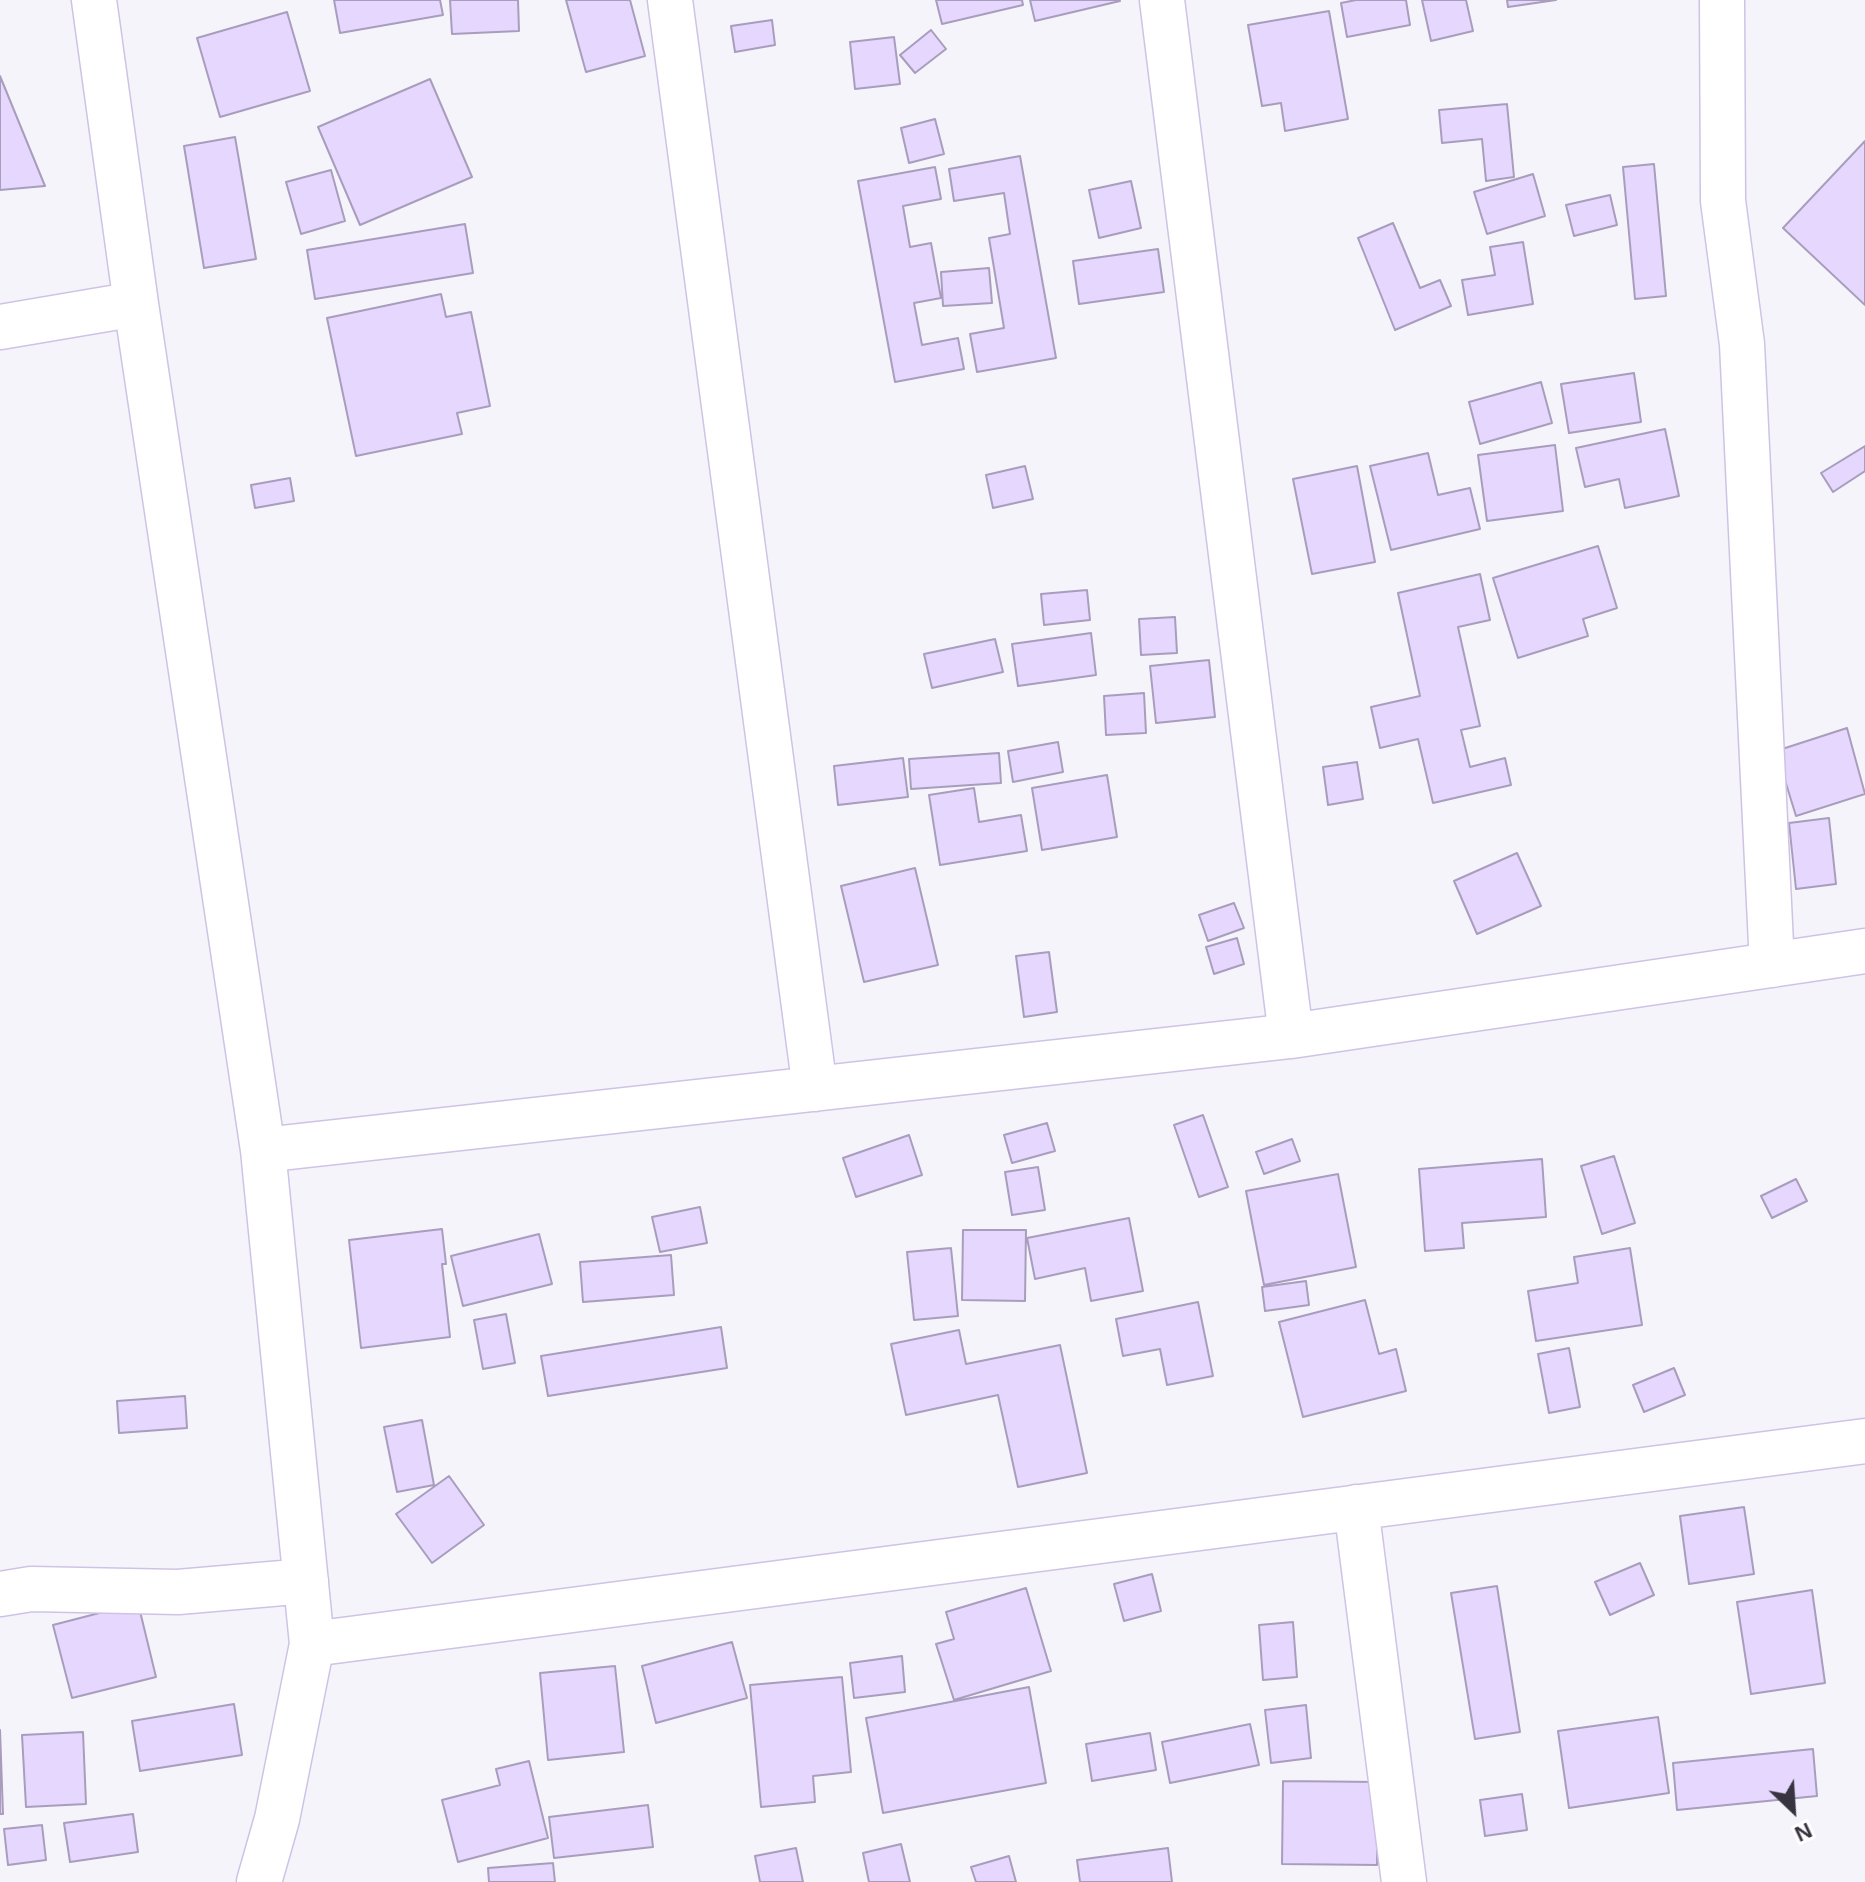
<!DOCTYPE html>
<style>
body{margin:0}
#map{position:relative;width:1865px;height:1882px;overflow:hidden;background:#f6f4fb;font-family:Arial,sans-serif}
canvas{display:block}
.north{position:absolute;left:1753px;top:1770px;width:80px;height:80px;-webkit-text-stroke:6px #fff;paint-order:stroke;rotate:155deg;font-size:22px;font-weight:700;line-height:32px;text-align:center;color:#383340}
.north::after{content:'';display:block;margin:auto;width:28px;height:36px;background:#383340;clip-path:polygon(50% 0,100% 100%,50% 72%,0 100%)}
</style>
<div id="map">
<canvas width="1865" height="1882"></canvas>
<div class="north">N</div>
</div>
<script>
const ctx = document.querySelector('canvas').getContext('2d');
ctx.lineJoin = 'round';
function fill(path, color) { ctx.fillStyle = color; ctx.fill(path, 'evenodd'); }
const poly = rows => new Path2D(rows.map(r => 'M' + r).join(''));
function strokePath(path, color, width, dash) { ctx.strokeStyle = color; ctx.lineWidth = width; ctx.lineCap = dash ? 'butt' : 'round'; ctx.setLineDash(dash || []); ctx.stroke(path); }
const building = poly([
 [334,0,440,0,443,15,340,33,334,0],
 [450,0,518,0,519,31,452,34,450,0],
 [566,0,630,0,645,56,586,72,566,0],
 [936,0,1022,0,1023,5,942,24,936,0],
 [1030,0,1119,0,1120,1,1035,21,1030,0],
 [1356,0,1406,0,1410,25,1347,37,1341,3,1356,0],
 [1422,0,1466,0,1473,31,1431,41,1422,0],
 [1507,0,1556,0,1508,7,1507,0],
 [1329,11,1348,119,1285,131,1281,103,1262,106,1248,25,1329,11],
 [287,12,310,91,220,117,197,38,287,12],
 [772,20,775,45,735,52,731,26,772,20],
 [931,30,946,49,915,73,900,55,931,30],
 [894,37,900,84,855,89,850,42,894,37],
 [0,76,45,186,0,190,0,76],
 [430,79,472,177,360,225,318,127,430,79],
 [1507,104,1514,177,1486,181,1482,139,1442,143,1439,110,1507,104],
 [935,119,944,154,909,163,901,128,935,119],
 [235,137,256,259,204,268,184,146,235,137],
 [1865,141,1865,305,1783,228,1865,141],
 [1020,156,1056,358,977,372,970,334,1004,328,989,238,1010,234,1004,193,954,201,949,169,1020,156],
 [1654,164,1666,296,1635,299,1623,167,1654,164],
 [935,167,941,199,903,206,910,247,931,243,941,298,914,303,922,345,958,338,964,369,895,382,858,181,935,167],
 [331,170,345,221,301,234,286,182,331,170],
 [1533,174,1545,216,1487,234,1474,192,1533,174],
 [1131,181,1141,228,1099,238,1089,190,1131,181],
 [1610,195,1617,225,1574,236,1566,205,1610,195],
 [1393,223,1420,288,1440,280,1451,306,1395,330,1358,238,1393,223],
 [465,224,473,273,315,299,307,250,465,224],
 [1523,242,1533,304,1468,315,1462,280,1495,275,1490,247,1523,242],
 [1158,249,1164,292,1079,304,1073,261,1158,249],
 [989,268,992,303,943,306,941,272,989,268],
 [441,294,446,317,471,312,490,406,457,413,462,434,356,456,327,318,441,294],
 [1634,373,1641,422,1569,433,1561,384,1634,373],
 [1541,382,1552,423,1480,444,1469,402,1541,382],
 [1665,429,1679,496,1625,508,1619,479,1585,487,1576,448,1665,429],
 [1555,445,1563,511,1487,521,1478,455,1555,445],
 [1865,446,1865,471,1833,492,1821,473,1865,446],
 [1428,453,1438,495,1470,488,1480,529,1391,550,1370,466,1428,453],
 [1025,466,1033,499,993,508,986,475,1025,466],
 [1357,466,1375,562,1312,574,1293,479,1357,466],
 [290,478,294,501,255,508,251,485,290,478],
 [1598,546,1617,608,1583,619,1588,636,1518,658,1493,578,1598,546],
 [1480,574,1490,620,1458,627,1480,726,1461,730,1470,767,1505,758,1511,785,1433,803,1418,739,1380,748,1371,707,1420,696,1398,593,1480,574],
 [1087,590,1090,620,1044,625,1041,594,1087,590],
 [1175,617,1177,653,1141,655,1139,619,1175,617],
 [1091,633,1096,675,1018,686,1012,644,1091,633],
 [995,639,1003,672,932,688,924,654,995,639],
 [1209,660,1215,717,1156,723,1150,666,1209,660],
 [1144,693,1146,733,1106,735,1104,696,1144,693],
 [1847,728,1865,794,1796,816,1776,751,1847,728],
 [1058,742,1063,772,1013,782,1008,751,1058,742],
 [999,753,1001,783,911,789,909,759,999,753],
 [903,758,908,797,838,805,834,766,903,758],
 [1357,762,1363,799,1328,805,1323,767,1357,762],
 [1107,775,1117,837,1042,850,1032,788,1107,775],
 [974,788,979,822,1021,815,1027,851,940,865,929,795,974,788],
 [1829,818,1836,884,1796,889,1789,823,1829,818],
 [1517,853,1541,906,1477,934,1454,881,1517,853],
 [915,868,938,965,864,982,841,886,915,868],
 [1234,903,1244,928,1208,941,1199,915,1234,903],
 [1237,938,1244,964,1214,974,1206,947,1237,938],
 [1049,952,1057,1012,1024,1017,1016,956,1049,952],
 [1203,1115,1228,1187,1199,1197,1174,1125,1203,1115],
 [1047,1123,1055,1151,1012,1163,1004,1135,1047,1123],
 [909,1135,922,1175,856,1197,843,1158,909,1135],
 [1292,1139,1300,1161,1264,1174,1256,1152,1292,1139],
 [1614,1156,1635,1223,1602,1234,1581,1166,1614,1156],
 [1542,1159,1546,1217,1462,1223,1464,1248,1425,1251,1419,1169,1542,1159],
 [1038,1167,1045,1210,1012,1215,1005,1172,1038,1167],
 [1338,1174,1356,1267,1264,1285,1246,1191,1338,1174],
 [1796,1179,1807,1201,1772,1218,1761,1196,1796,1179],
 [700,1207,707,1243,660,1252,652,1217,700,1207],
 [1129,1218,1143,1291,1091,1301,1085,1268,1035,1279,1027,1238,1129,1218],
 [442,1229,446,1264,442,1264,450,1337,361,1348,349,1240,442,1229],
 [963,1230,1026,1230,1025,1301,962,1300,963,1230],
 [539,1234,552,1284,463,1306,451,1256,539,1234],
 [951,1248,958,1316,914,1320,907,1252,951,1248],
 [1630,1248,1642,1325,1536,1341,1528,1291,1578,1283,1574,1257,1630,1248],
 [671,1255,674,1295,583,1302,580,1262,671,1255],
 [1306,1281,1309,1305,1265,1311,1262,1287,1306,1281],
 [1365,1300,1379,1354,1396,1349,1406,1391,1303,1417,1279,1322,1365,1300],
 [1198,1302,1213,1376,1167,1385,1160,1349,1123,1356,1116,1319,1198,1302],
 [506,1314,515,1363,483,1369,474,1320,506,1314],
 [721,1327,727,1368,548,1396,541,1356,721,1327],
 [959,1330,966,1364,1060,1345,1087,1473,1018,1487,998,1395,906,1415,891,1344,959,1330],
 [1569,1348,1580,1407,1549,1413,1538,1354,1569,1348],
 [1674,1368,1685,1395,1644,1412,1633,1385,1674,1368],
 [185,1396,187,1428,119,1433,117,1401,185,1396],
 [422,1420,434,1485,397,1492,384,1427,422,1420],
 [449,1476,484,1525,432,1563,396,1514,449,1476],
 [1744,1507,1754,1574,1689,1584,1680,1516,1744,1507],
 [1640,1563,1654,1595,1610,1615,1595,1582,1640,1563],
 [1152,1574,1161,1611,1124,1621,1114,1584,1152,1574],
 [1497,1586,1520,1732,1475,1739,1451,1593,1497,1586],
 [1026,1588,1051,1671,954,1700,936,1644,954,1639,946,1612,1026,1588],
 [1812,1590,1825,1683,1751,1694,1737,1602,1812,1590],
 [138,1603,156,1677,72,1698,53,1625,138,1603],
 [1293,1622,1297,1677,1263,1680,1259,1625,1293,1622],
 [732,1642,747,1698,656,1723,642,1666,732,1642],
 [902,1656,905,1692,854,1698,850,1663,902,1656],
 [615,1666,624,1752,548,1760,540,1673,615,1666],
 [842,1677,851,1772,813,1776,815,1802,761,1807,750,1685,842,1677],
 [1029,1687,1046,1783,883,1813,866,1718,1029,1687],
 [234,1704,242,1755,140,1771,132,1721,234,1704],
 [1306,1705,1311,1758,1271,1763,1265,1710,1306,1705],
 [1658,1717,1669,1793,1569,1808,1558,1731,1658,1717],
 [1250,1724,1259,1765,1170,1783,1162,1742,1250,1724],
 [0,1730,3,1814,0,1814,0,1730],
 [83,1732,86,1804,26,1807,22,1735,83,1732],
 [1150,1733,1156,1770,1092,1781,1086,1744,1150,1733],
 [1813,1749,1817,1796,1677,1810,1673,1763,1813,1749],
 [529,1761,548,1838,458,1862,442,1800,500,1785,496,1769,529,1761],
 [1283,1781,1378,1782,1377,1865,1282,1864,1283,1781],
 [1522,1794,1527,1830,1485,1836,1480,1800,1522,1794],
 [648,1805,653,1847,554,1858,549,1817,648,1805],
 [133,1814,138,1852,70,1862,64,1823,133,1814],
 [42,1825,46,1860,8,1865,4,1829,42,1825],
 [901,1844,910,1882,869,1882,863,1853,901,1844],
 [796,1848,803,1882,760,1882,755,1856,796,1848],
 [1168,1848,1172,1882,1080,1882,1077,1860,1168,1848],
 [1009,1856,1016,1882,976,1882,971,1867,1009,1856],
 [553,1863,555,1882,489,1882,488,1868,553,1863]
]);
const minor = poly([
 [94,0,136,304,263,1150,1291,1036,1865,951],
 [670,0,815,1089],
 [1162,0,1291,1036],
 [1722,0,1723,201,1742,344,1772,965],
 [0,327,136,304],
 [1356,1507,1404,1882],
 [0,1594,31,1589,178,1592,306,1581],
 [312,1644,1865,1441],
 [259,1882,277,1819,312,1644,263,1150]
]);
fill(building, '#e5d7fe');
strokePath(building, '#a99dbd', 2);
strokePath(minor, '#cfc3e5', 47);
strokePath(minor, '#fff', 44);
</script>
